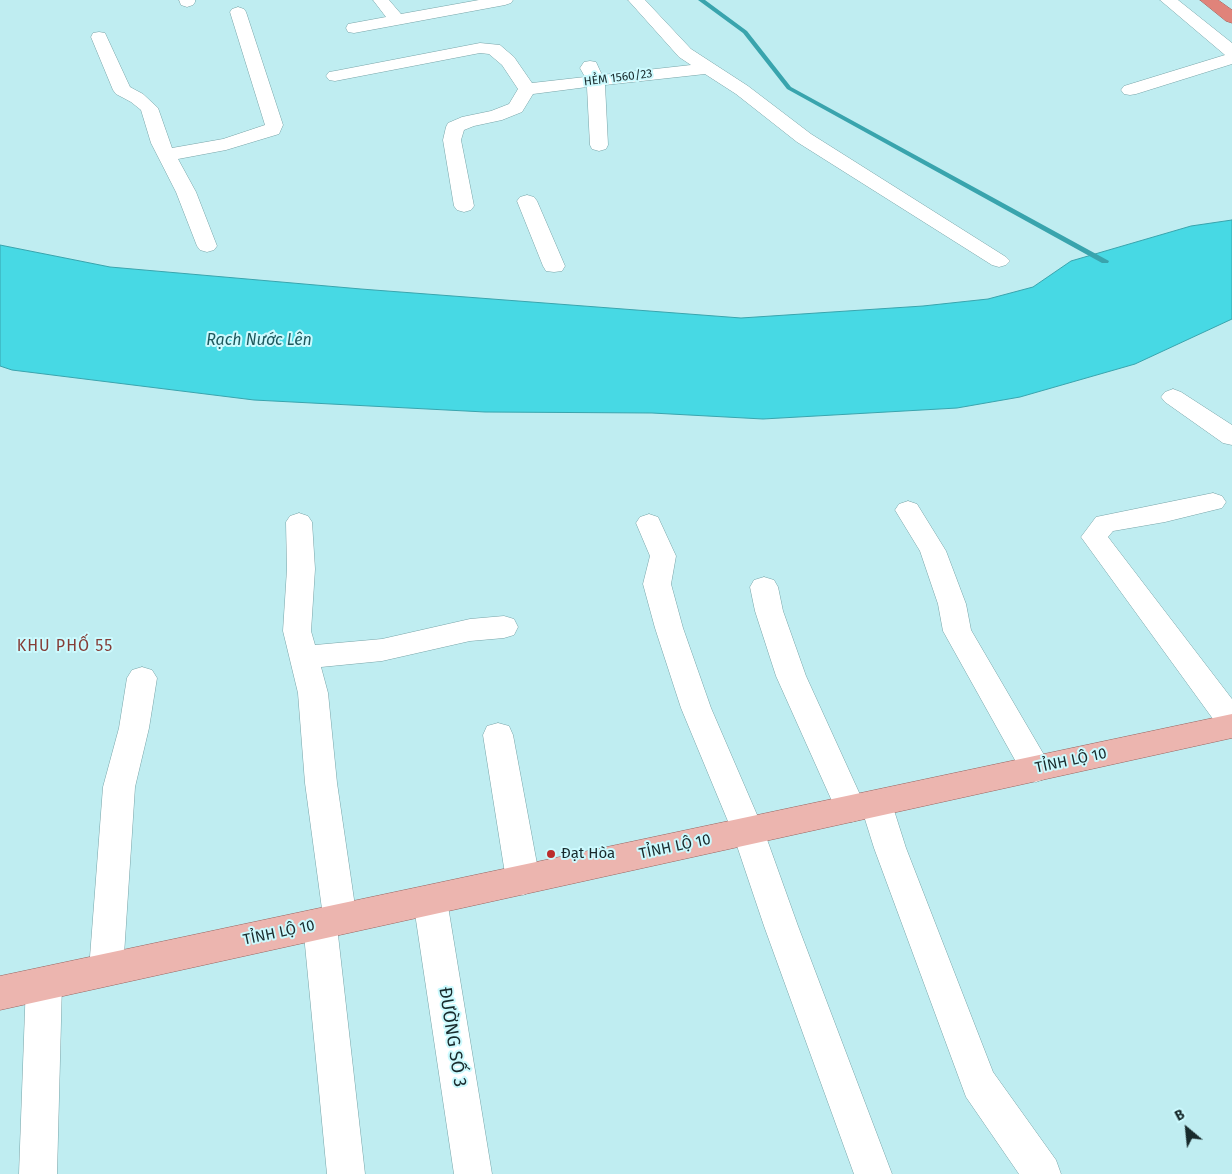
<!DOCTYPE html>
<meta charset="utf-8">
<style>
body{margin:0}
#map{position:relative;width:1232px;height:1174px;overflow:hidden;background:#bfedf1;font-family:"Fira Sans",sans-serif}
canvas{display:block}
.north{position:absolute;left:1162px;top:1104px;width:50px;height:50px;-webkit-text-stroke:4px #ccfafe;paint-order:stroke;rotate:332deg;font-size:14px;font-weight:700;line-height:20px;text-align:center;color:#182a2c}
.north::after{content:'';display:block;margin:auto;width:18px;height:22px;background:#182a2c;clip-path:polygon(50% 0,100% 100%,50% 72%,0 100%)}
</style>
<div id="map">
<canvas width="1232" height="1174"></canvas>
<div class="north">B</div>
</div>
<script>
const ctx = document.querySelector('canvas').getContext('2d');
ctx.lineJoin = 'round';
function fill(path, color) { ctx.fillStyle = color; ctx.fill(path, 'evenodd'); }
const poly = rows => new Path2D(rows.map(r => 'M' + r).join(''));
function strokePath(path, color, width, dash) { ctx.strokeStyle = color; ctx.lineWidth = width; ctx.lineCap = dash ? 'butt' : 'round'; ctx.setLineDash(dash || []); ctx.stroke(path); }
function drawText(font, color, halo, rows, align = 'center') {
  ctx.font = font + ' "Fira Sans",sans-serif'; ctx.lineWidth = 4; ctx.setLineDash([]); ctx.textBaseline = 'middle'; ctx.strokeStyle = halo; ctx.fillStyle = color; for (const [text, x, y, turn = 0] of rows) {
    ctx.save(); ctx.translate(x, y); ctx.rotate((+turn || 0) * Math.PI / 180); ctx.textAlign = isNaN(turn) ? turn : align; if (halo) ctx.strokeText(text, 0, 0); ctx.fillText(text, 0, 0); ctx.restore();
  }
}
const water = poly([
 [1232,220,1232,319,1135,364,1020,397,957,408,763,419,652,413,485,412,254,400,12,370,0,366,0,245,110,267,361,289,741,318,923,306,988,299,1033,287,1071,261,1191,226,1232,220]
]);
const stream = poly([
 [698,0,705,0,747,31,791,87,1109,261,1108,263,1102,263,787,89,743,33,698,0]
]);
const minor = poly([
 [179,0,195,0,195,2,193,5,187,7,181,5,179,0],
 [373,0,389,0,401,14,479,0,513,0,511,3,505,5,354,33,348,32,346,28,348,24,386,17,373,0],
 [628,0,645,0,691,49,748,86,811,134,1006,257,1010,261,1006,265,999,267,992,265,797,142,736,94,705,74,605,85,608,145,606,149,599,151,592,149,590,145,587,87,533,94,522,112,502,120,474,126,464,130,461,140,474,206,471,210,464,212,457,210,454,206,443,140,446,127,448,123,462,117,491,111,509,104,518,89,502,65,489,54,480,53,335,81,329,80,326,76,329,72,335,71,480,43,500,45,514,57,532,83,585,77,580,68,584,62,590,61,596,62,602,75,691,65,679,57,628,0],
 [1160,0,1178,0,1232,43,1232,64,1136,94,1130,95,1124,94,1121,90,1124,86,1225,55,1160,0],
 [238,7,244,9,246,12,283,125,279,134,226,150,178,159,196,192,217,246,214,250,207,252,200,250,197,246,176,192,151,143,141,110,131,102,116,94,113,90,91,37,93,33,99,32,105,33,130,87,143,94,158,108,172,148,223,139,265,125,230,12,232,9,238,7],
 [527,195,534,197,537,201,565,266,562,271,554,272,546,271,543,266,517,201,520,197,527,195],
 [1173,389,1181,392,1232,425,1232,445,1223,443,1165,402,1161,397,1165,392,1173,389],
 [1213,493,1222,496,1226,502,1222,508,1165,522,1113,531,1108,537,1232,699,1232,733,1221,730,1081,537,1096,517,1213,493],
 [908,501,917,504,946,551,966,604,971,630,1047,760,1052,769,1047,778,1036,782,1025,778,943,631,938,604,920,551,895,510,899,504,908,501],
 [299,513,308,516,312,522,315,569,311,631,315,645,382,639,470,619,504,616,514,619,518,627,514,635,504,638,470,641,382,661,321,667,328,693,337,783,357,920,352,931,338,935,365,1174,327,1174,303,924,308,913,322,909,305,783,298,693,283,631,287,569,286,522,290,516,299,513],
 [649,514,658,517,676,556,671,584,683,628,711,708,764,831,798,926,892,1174,854,1174,764,926,732,831,681,708,655,628,643,584,650,556,636,523,640,517,649,514],
 [764,577,774,580,778,587,783,611,806,676,862,799,865,795,876,791,887,795,892,804,906,848,993,1072,1056,1160,1061,1174,1019,1174,966,1097,874,848,864,816,862,819,851,822,840,819,776,676,755,611,750,587,754,580,764,577],
 [142,667,152,670,157,678,149,728,135,787,123,970,118,981,106,986,94,981,89,970,103,787,119,728,127,678,132,670,142,667],
 [498,723,509,726,513,735,540,880,535,890,523,895,511,890,506,880,483,735,487,726,498,723],
 [430,885,442,889,447,900,492,1174,454,1174,413,900,418,889,430,885],
 [44,967,56,971,62,983,57,1174,19,1174,26,983,32,971,44,967]
]);
const major = poly([
 [1232,714,1232,738,0,1010,0,976,1232,714]
]);
const highway = poly([
 [1200,0,1218,0,1232,10,1232,23,1226,21,1200,0]
]);
const markers = [
 [551,854,5,"#bb2c2b"]
];
const farStreetnames = [
 ["HẺM 1560/23",618,78,-7]
];
const streetNames = [
 ["TỈNH LỘ 10",1071,761,-12],
 ["TỈNH LỘ 10",675,847,-12],
 ["TỈNH LỘ 10",279,933,-12]
];
const poiNames = [
 ["Đạt Hòa",561,854]
];
const waterNames = [
 ["Rạch Nước Lên",259,341]
];
const neighbourhoodNames = [
 ["KHU PHỐ 55",65,647]
];
const nearStreetnames = [
 ["ĐƯỜNG SỐ 3",452,1037,81]
];
fill(water, '#47d9e4');
strokePath(water, '#39a4ad', 1);
fill(stream, '#39a4ad');
strokePath(minor, '#78a4a8', 1);
strokePath(major, '#9a645f', 1);
strokePath(highway, '#9a645f', 1);
fill(minor, '#fff');
fill(major, '#ecb5af');
fill(highway, '#e0837a');
for (const [x, y, r, color] of markers) { const dot = new Path2D(); dot.arc(x, y, r, 0, 2 * Math.PI); ctx.fillStyle = color; ctx.fill(dot); strokePath(dot, '#ccfafe', 2); }
drawText('12px', '#182a2c', '#ccfafe', farStreetnames);
drawText('15px', '#182a2c', '#ccfafe', streetNames);
drawText('15px', '#182a2c', '#ccfafe', poiNames, 'left');
drawText('italic 16px', '#1d585d', '#ccfafe', waterNames);
ctx.letterSpacing = '1px';
drawText('16px', '#853d37', '#ccfafe', neighbourhoodNames);
ctx.letterSpacing = '0px';
drawText('18px', '#182a2c', '#ccfafe', nearStreetnames);
</script>
